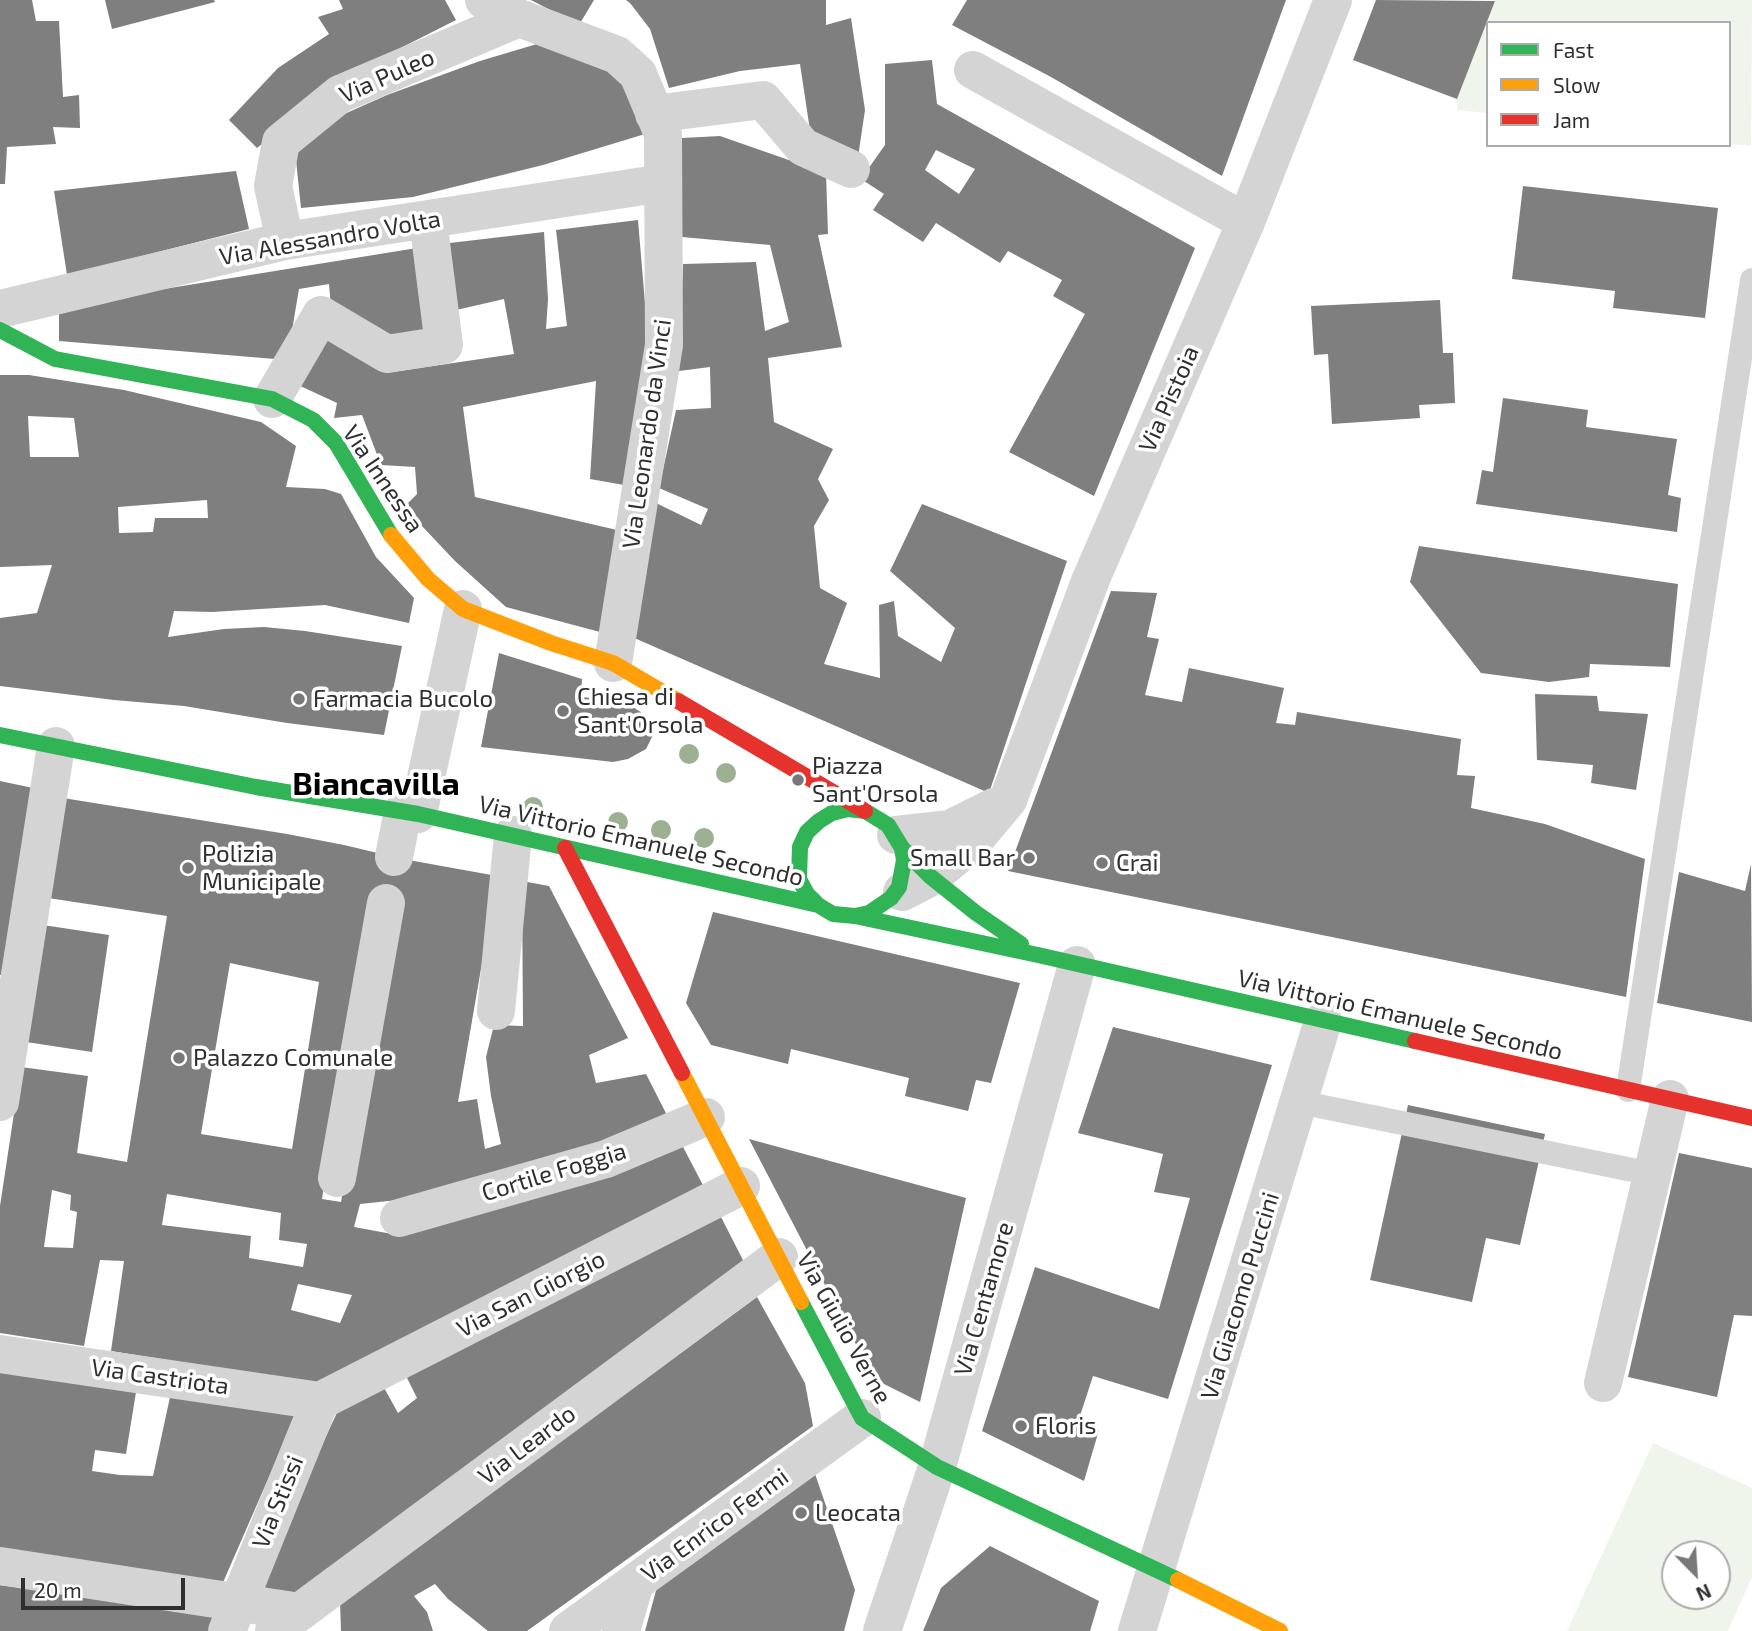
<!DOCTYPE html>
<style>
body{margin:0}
#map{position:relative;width:1752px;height:1631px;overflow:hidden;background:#fff;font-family:"Exo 2",sans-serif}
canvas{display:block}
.legend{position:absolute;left:1486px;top:21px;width:245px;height:126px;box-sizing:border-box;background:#fff;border:2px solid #acacac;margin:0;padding:9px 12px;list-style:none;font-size:21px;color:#2f2f2f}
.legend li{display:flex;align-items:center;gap:14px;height:35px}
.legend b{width:35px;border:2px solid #acacac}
.north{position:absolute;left:1661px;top:1540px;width:70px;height:70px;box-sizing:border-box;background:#fff;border:2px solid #acacac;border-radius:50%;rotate:156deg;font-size:19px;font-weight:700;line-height:28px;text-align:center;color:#2f2f2f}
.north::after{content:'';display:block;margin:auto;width:24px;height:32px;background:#787878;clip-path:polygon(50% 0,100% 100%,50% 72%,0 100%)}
.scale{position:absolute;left:21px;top:1578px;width:164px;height:32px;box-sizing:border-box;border:4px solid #2f2f2f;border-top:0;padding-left:9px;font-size:21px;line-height:24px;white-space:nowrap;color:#2f2f2f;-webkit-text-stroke:5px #fff;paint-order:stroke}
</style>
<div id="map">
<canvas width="1752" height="1631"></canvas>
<ul class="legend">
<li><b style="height:9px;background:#30b455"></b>Fast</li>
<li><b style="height:9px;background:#ff9f0a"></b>Slow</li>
<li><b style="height:9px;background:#e5322d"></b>Jam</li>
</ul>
<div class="north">N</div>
<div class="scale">20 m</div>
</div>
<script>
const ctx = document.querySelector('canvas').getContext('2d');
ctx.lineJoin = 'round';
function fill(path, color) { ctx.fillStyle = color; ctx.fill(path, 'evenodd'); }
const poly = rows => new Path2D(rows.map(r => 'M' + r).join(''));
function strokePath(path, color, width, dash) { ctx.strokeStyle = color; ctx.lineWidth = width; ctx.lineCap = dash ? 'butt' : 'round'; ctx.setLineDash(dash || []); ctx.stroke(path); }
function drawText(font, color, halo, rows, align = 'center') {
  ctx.font = font + ' "Exo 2",sans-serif'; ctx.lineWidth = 7; ctx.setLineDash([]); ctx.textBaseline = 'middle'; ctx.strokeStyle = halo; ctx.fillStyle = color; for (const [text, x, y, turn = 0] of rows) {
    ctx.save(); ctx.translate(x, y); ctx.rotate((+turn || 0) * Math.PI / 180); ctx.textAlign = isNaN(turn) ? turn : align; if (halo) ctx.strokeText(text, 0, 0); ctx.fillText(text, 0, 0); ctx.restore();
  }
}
const green = poly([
 [1493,0,1752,0,1751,146,1729,144,1729,23,1488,23,1488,113,1457,110,1457,99,1495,1],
 [1653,1443,1752,1488,1752,1577,1728,1631,1567,1631],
 [1675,1554,1717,1554,1717,1596,1675,1596]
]);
const building = poly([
 [0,0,32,0,36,21,59,21,63,97,79,95,80,128,53,127,56,144,7,147,5,184,0,184],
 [105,0,214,0,215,2,112,29],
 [339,0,445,0,456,20,371,63,305,109,257,148,229,120,278,68,329,34,318,17,343,9],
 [531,0,594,0,579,25],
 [626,0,826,0,826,25,851,18,865,110,858,157,811,137,800,64,740,71,669,88,650,29,630,3],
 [967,0,1286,0,1222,176,1051,77,952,25],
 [1376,0,1495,1,1457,99,1353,60],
 [537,44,616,71,645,134,543,165,413,197,301,208,294,141,322,124,387,95,480,61],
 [932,60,937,104,1195,248,1094,496,1009,452,1085,314,1053,296,1062,280,1008,251,1000,263,936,223,923,242,873,210,884,194,861,179,885,145,885,64],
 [936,150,975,169,959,194,925,170],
 [720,136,826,173,828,234,818,235,842,347,768,358,774,422,833,449,818,479,829,500,814,526,820,588,847,603,824,664,880,678,879,605,894,601,898,636,941,662,955,628,890,571,922,504,1067,561,989,793,632,637,656,503,701,525,708,509,659,488,676,410,711,408,710,367,679,371,683,264,756,262,765,331,789,322,770,245,682,237,682,138],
 [236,171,249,229,67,275,54,191],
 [1523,186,1718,208,1705,318,1613,308,1615,291,1512,279],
 [638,220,648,339,624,485,590,479,596,381,463,407,475,497,617,530,600,632,506,607,455,561,404,507,417,494,415,467,381,465,362,415,334,418,337,403,296,384,326,332,386,373,514,354,504,299,452,311,441,244,544,232,548,299,546,329,567,326,556,230],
 [423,247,432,333,387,338,331,308,329,284,299,289,287,360,59,341,59,306],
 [1440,300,1443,353,1453,353,1455,403,1419,405,1420,418,1332,424,1328,354,1314,355,1311,306],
 [0,375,29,375,124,390,261,422,296,446,286,487,325,489,341,494,376,557,414,598,409,623,325,605,212,612,174,611,168,637,224,629,264,627,305,631,402,646,384,735,287,723,184,706,114,700,0,686,0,618,37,613,52,565,0,567],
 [28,416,74,418,79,457,30,457],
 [207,500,208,518,155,518,153,532,119,533,118,507],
 [1503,398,1588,410,1586,427,1677,439,1668,495,1681,498,1677,532,1476,504,1482,470,1493,472],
 [1419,546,1678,584,1670,667,1590,664,1589,677,1549,682,1481,673,1410,582],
 [1111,591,1157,593,1147,637,1159,639,1145,695,1182,702,1189,668,1284,688,1276,723,1295,725,1297,712,1461,739,1457,775,1475,776,1471,808,1545,824,1645,859,1626,997,1008,871],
 [499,653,582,679,581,697,624,701,648,717,653,735,646,749,628,759,613,762,481,747],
 [1535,694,1597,696,1599,711,1648,714,1636,790,1591,783,1593,765,1537,760],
 [0,781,33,788,1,975,0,975],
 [63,798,287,834,344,845,403,859,497,876,458,1102,477,1099,485,1149,501,1144,491,1096,486,1057,494,1025,523,1026,522,881,549,886,628,1038,589,1055,596,1083,646,1074,671,1123,408,1199,360,1204,354,1227,392,1234,681,1143,705,1189,316,1384,111,1351,124,1261,100,1260,84,1346,0,1333,0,1206,21,1067,88,1076,77,1153,127,1162,167,916,48,898],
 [230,963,319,982,292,1149,201,1134],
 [380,981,341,1202,322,1199,330,1146],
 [52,1190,71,1195,70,1210,77,1212,73,1248,44,1247],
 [167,1194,281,1213,279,1240,307,1244,303,1267,249,1258,251,1236,162,1225],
 [298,1284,352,1295,340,1323,291,1310],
 [1751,864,1752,1022,1657,1003,1679,872,1745,891],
 [713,912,1020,983,991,1083,976,1080,968,1111,905,1096,909,1078,791,1049,788,1064,711,1045,686,1003],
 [43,925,109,935,92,1052,26,1042],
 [1113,1027,1272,1065,1168,1399,1093,1376,1077,1425,1099,1430,1084,1481,982,1431,1035,1267,1159,1309,1190,1198,1154,1192,1163,1154,1078,1133],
 [1408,1105,1545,1134,1520,1245,1486,1238,1472,1302,1370,1280],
 [749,1139,966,1198,920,1402,874,1379],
 [1679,1153,1752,1168,1752,1316,1734,1315,1717,1397,1628,1377],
 [720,1215,746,1266,295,1596,256,1587,341,1404,382,1384,398,1413,417,1398,404,1372],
 [757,1297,805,1383,813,1426,527,1631,488,1631,448,1599,435,1584,414,1596,427,1612,433,1631,341,1631,340,1602],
 [0,1372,136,1392,126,1454,95,1450,92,1471,120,1475,153,1476,170,1397,296,1415,221,1587,0,1549],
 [814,1471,855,1590,844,1631,645,1631,657,1587],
 [990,1546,1099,1601,1090,1631,923,1631,941,1588],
 [0,1585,217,1615,211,1631,0,1631]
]);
const lane = poly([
 [1628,1090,1752,280],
 [1299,1102,1652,1174]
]);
const street = poly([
 [484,0,519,18,617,55,638,74,663,134,664,345,613,663],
 [973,70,1246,222],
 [654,114,763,100,803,147,851,169],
 [285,241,273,186,281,142,340,94,519,18],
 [0,309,285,241,663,183],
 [272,399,321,315,387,354,444,345,428,220],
 [418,814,463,609],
 [896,835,950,829,994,807],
 [394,857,403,811],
 [902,892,931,877,971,844,1008,800,1091,579,1246,222,1333,0],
 [496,1011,513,835],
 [0,1102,56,746],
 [337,1178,386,903],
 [399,1218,606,1159,706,1117],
 [0,1354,320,1401],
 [1603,1383,1670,1099],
 [320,1401,741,1186],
 [0,1566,300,1612],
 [227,1631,320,1401],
 [274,1631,779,1257],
 [568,1631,862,1418],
 [621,1631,635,1583],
 [882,1631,937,1467,1077,965],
 [1137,1631,1323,1021]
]);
const fast = poly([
 [0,330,55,359,272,399,313,420,336,443,391,535],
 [0,735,256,787,418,814,818,905],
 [902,848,931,877,976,913,1021,944],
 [855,916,869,913,891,898,899,887,904,860,902,848,888,825,865,811,848,809,832,813,819,821,807,832,800,847,799,879,807,894,818,905,833,914,855,916,1038,955,1415,1041],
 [801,1302,862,1418,937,1467,1178,1580]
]);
const slow = poly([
 [391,535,428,579,463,609,551,643,613,663,678,701],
 [682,1073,801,1302],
 [1178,1580,1280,1631]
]);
const jam = poly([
 [678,701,865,811],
 [565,848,682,1073],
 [1415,1041,1752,1118]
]);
const trees = [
 [689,754],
 [726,773],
 [533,807],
 [618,822],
 [661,830],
 [704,838]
];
const markers = [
 [299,699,7,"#787878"],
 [563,711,7,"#787878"],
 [798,780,7,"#787878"],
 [1029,858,7,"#787878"],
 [1102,863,7,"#787878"],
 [188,868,7,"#787878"],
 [179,1058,7,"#787878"],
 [1021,1426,7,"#787878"],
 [801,1513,7,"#787878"]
];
const streetNames = [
 ["Via Puleo",387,76,-24],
 ["Via Alessandro Volta",330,238,-10],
 ["Via Pistoia",1169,399,-66],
 ["Via Leonardo da Vinci",647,434,-82],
 ["Via Innessa",383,479,56],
 ["Via Vittorio Emanuele Secondo",641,841,13],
 ["Via Vittorio Emanuele Secondo",1400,1015,13],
 ["Cortile Foggia",554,1172,-17],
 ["Via San Giorgio",531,1294,-27],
 ["Via Giacomo Puccini",1240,1296,-73],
 ["Via Centamore",984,1299,-74],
 ["Via Giulio Verne",844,1328,61],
 ["Via Castriota",160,1377,8],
 ["Via Leardo",527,1445,-37],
 ["Via Stissi",278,1502,-68],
 ["Via Enrico Fermi",715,1525,-36]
];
const poiNames = [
 ["Chiesa di",577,697],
 ["Sant'Orsola",577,725],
 ["Farmacia Bucolo",313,699],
 ["Piazza",812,766],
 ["Sant'Orsola",812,794],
 ["Polizia",202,854],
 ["Municipale",202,882],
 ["Small Bar",1015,858,"right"],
 ["Crai",1116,863],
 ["Palazzo Comunale",193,1058],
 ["Floris",1035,1426],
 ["Leocata",815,1513]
];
const districtNames = [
 ["Biancavilla",376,784]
];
fill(green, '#f0f5eb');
fill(building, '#7f7f7f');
strokePath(lane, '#d4d4d4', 24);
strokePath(street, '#d4d4d4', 38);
strokePath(fast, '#30b455', 16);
strokePath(slow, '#ff9f0a', 16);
strokePath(jam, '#e5322d', 16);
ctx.fillStyle = '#9db092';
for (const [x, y] of trees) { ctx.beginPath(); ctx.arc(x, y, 10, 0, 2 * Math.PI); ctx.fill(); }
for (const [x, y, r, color] of markers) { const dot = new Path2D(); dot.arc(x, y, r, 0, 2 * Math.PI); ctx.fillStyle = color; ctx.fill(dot); strokePath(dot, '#fff', 2.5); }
drawText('24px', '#2f2f2f', '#fff', streetNames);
drawText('24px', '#2f2f2f', '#fff', poiNames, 'left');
drawText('bold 32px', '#000', '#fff', districtNames);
</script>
